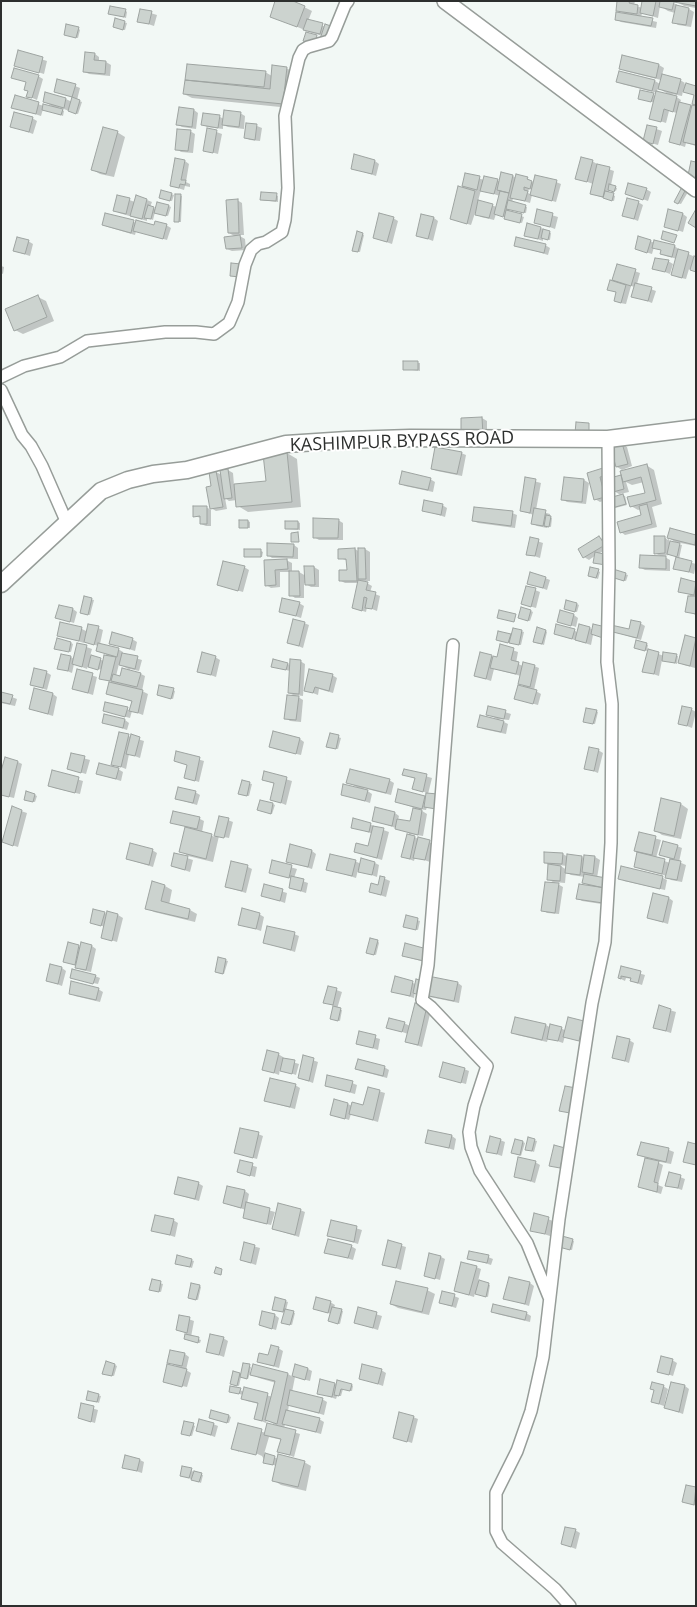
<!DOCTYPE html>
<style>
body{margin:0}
#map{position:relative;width:697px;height:1607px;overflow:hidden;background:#f2f8f5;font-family:"Open Sans",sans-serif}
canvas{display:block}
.frame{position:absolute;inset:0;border:2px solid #2d2f2e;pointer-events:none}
</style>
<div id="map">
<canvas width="697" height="1607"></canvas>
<div class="frame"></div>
</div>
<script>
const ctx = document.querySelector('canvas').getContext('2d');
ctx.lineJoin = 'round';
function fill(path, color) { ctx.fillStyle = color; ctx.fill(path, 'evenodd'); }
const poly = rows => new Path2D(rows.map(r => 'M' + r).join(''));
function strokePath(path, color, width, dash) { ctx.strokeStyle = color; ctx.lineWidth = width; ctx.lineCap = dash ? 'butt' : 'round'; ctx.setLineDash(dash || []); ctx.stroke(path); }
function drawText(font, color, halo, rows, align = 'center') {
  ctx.font = font + ' "Open Sans",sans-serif'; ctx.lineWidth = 4; ctx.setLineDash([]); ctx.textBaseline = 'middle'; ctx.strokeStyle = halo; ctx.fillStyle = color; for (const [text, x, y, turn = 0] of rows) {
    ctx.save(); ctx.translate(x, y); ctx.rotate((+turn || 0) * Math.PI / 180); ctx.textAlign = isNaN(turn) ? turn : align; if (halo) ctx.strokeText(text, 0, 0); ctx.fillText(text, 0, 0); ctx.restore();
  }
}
const shadow = poly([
 [619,1,635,1,634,5,642,8,643,1,670,1,681,7,686,7,675,1,696,1,696,8,684,6,694,12,691,27,678,25,674,22,675,13,668,11,660,6,658,18,642,13,641,18,657,22,656,28,621,22,616,19,625,14,617,10],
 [304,7,312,11,308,21,326,27,323,36,312,33,271,16],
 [141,10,157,15,154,26,139,21],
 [126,11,127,12,126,18,111,14],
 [115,20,127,23,125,30,116,28],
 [78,28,80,30,78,38,67,35],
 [19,52,47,61,44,74,16,65],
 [95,54,99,57,99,62,106,62,111,65,110,76,89,74,85,72],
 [623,56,659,65,664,68,662,75,680,80,685,83,684,84,696,87,695,96,683,91,682,96,672,94,681,100,680,103,696,107,696,146,686,143,685,147,670,142,677,113,669,111,666,123,651,118,655,103,641,99,653,95,656,96,657,93,622,84,617,81,655,81,660,84,661,80,625,71,620,68],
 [658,88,668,94,657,92],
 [188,65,265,72,272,76,286,68,294,72,290,108,192,98,184,94],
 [38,76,43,79,37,100,28,96,29,91,27,82,13,77],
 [75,86,80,88,77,100,82,102,78,114,58,107,64,111,63,116,43,109,41,116,13,107,15,97,44,106,53,107,44,101,46,94,66,99,72,102,73,97,55,91],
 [194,110,198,113,196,129,182,127,177,124],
 [240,113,245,116,244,129,228,127,223,125,223,129,207,127,202,124,220,117,224,119],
 [32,118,37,121,33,134,11,126],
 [247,124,257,126,262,128,260,141,250,140,246,138],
 [648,126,662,131,658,145,644,141],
 [208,129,222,134,218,154,204,150],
 [190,131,195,134,193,153,181,152,177,149],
 [117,132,125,137,114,177,100,174,93,170],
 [185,161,189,164,186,182,190,184,190,187,185,186,184,190,171,186],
 [375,161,379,164,376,176,352,168],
 [592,161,597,164,597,165,614,171,611,185,617,188,616,191,609,189,609,193,615,196,614,201,591,194,593,184,577,178],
 [466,174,484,180,497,180,500,182,513,176,516,178,527,178,535,184,556,182,561,184,556,202,532,195,530,203,513,198,512,203,527,207,526,213,510,209,509,212,524,217,522,223,496,214,494,220,481,217,475,213,471,225,451,219],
 [529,189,533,190,532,195,528,193],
 [481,190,500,196,497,207,478,201],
 [646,189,651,192,648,201,626,193],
 [682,189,688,192,681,204,677,203],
 [162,191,174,195,172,201,162,199],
 [180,195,182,196,181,222,177,222,175,221],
 [276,195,278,196,278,202,261,200],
 [118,196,135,202,136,197,147,200,152,202,150,207,156,209,158,203,169,206,171,207,168,216,155,212,153,220,147,218,147,221,119,213,114,210],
 [237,200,242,203,244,235,238,235,245,239,246,250,232,251,227,249,236,237,229,233],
 [638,202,643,205,638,221,623,215],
 [538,211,558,217,555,229,536,222],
 [106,214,137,223,155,226,166,225,171,228,167,240,136,231,135,235,108,227,103,225],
 [683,214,687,217,683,232,665,226],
 [393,218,398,221,392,244,374,238],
 [434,218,438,221,433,241,417,235],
 [541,228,551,233,550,240,543,238,543,241,525,235],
 [362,234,364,235,360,252,355,251],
 [28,241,33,244,30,256,14,251],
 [650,241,655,243,675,246,679,250,693,256,693,257,696,258,696,272,689,269,686,279,677,277,673,274,677,259,666,256,661,253,662,251,654,247,652,254,636,249],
 [515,245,545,245,550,248,548,255],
 [668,261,673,264,670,274,654,268],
 [618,265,640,273,637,284,656,291,652,303,633,296,635,287,631,286,626,304,620,303,617,293,609,289,613,283],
 [1,266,4,267,3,274,1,273],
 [38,297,46,301,54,321,23,334,15,330],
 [404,362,420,363,420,371,404,369],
 [482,418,487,421,487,437,462,419],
 [622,444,627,447,632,466,622,470,617,467],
 [287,453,297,459,301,507,248,512,238,506,237,500,229,501,225,498,227,509,216,511,211,508,213,487,210,473,216,472,222,475,228,470,233,473,234,485,267,482],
 [461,453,466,455,462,476,437,471,432,469],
 [646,465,654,470,662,504,652,507,657,527,625,535,621,532,643,516,641,509,638,510,631,506,647,493,644,482,632,485,626,482,629,492,620,494,625,496,627,505,615,508,613,507,622,496,614,491,621,477,624,479],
 [603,470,609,499,600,502,595,499,589,473],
 [565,478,584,480,589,483,586,504,567,502,562,499],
 [430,479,435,482,433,492,405,486,400,483],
 [526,479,541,483,536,510,550,514,550,517,552,518,551,527,548,526,547,528,537,526,532,523,534,515,521,511],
 [442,505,447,508,445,517,423,510],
 [206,507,211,510,211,526,206,526,201,524,201,518,194,516],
 [512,513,517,515,515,528,478,523,474,521],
 [338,520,343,523,343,540,319,540,314,537],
 [248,521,250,522,250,528,241,527],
 [298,522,300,523,300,530,286,529],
 [671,530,696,536,696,546,675,542,669,538,669,542,682,545,679,559,696,564,694,574,675,568,678,556,669,555,663,556,670,560,670,571,645,570,641,568,662,557,655,553,664,537,668,540],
 [599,537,604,540,609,548,598,554,608,566,596,563,596,555,589,560,584,557],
 [531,539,543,543,540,558,528,554],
 [294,545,298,548,298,559,272,558,268,555],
 [355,549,360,552,365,549,370,552,370,581,363,581,372,586,370,592,380,596,377,611,367,607,366,612,353,608,359,583,345,583,341,581,348,571,348,561,340,558,339,550],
 [261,551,263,552,262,557,245,556],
 [286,560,292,563,292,572,299,572,306,576,314,567,319,570,319,587,311,587,304,583,304,598,295,598,291,595,290,572,280,572,280,587,271,588,266,585,265,561],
 [244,567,249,570,243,592,219,585],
 [598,571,600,572,598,579,589,576],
 [614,571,628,575,626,581,614,578],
 [545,578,550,580,547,590,528,583],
 [696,583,696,615,686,611,690,595,680,591],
 [535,590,540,592,536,608,522,604],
 [85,598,94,600,90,615,84,613],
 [299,603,304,606,301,618,280,611],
 [577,604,579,605,577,612,567,609],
 [73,609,77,612,74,623,57,618],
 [531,611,533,612,530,621,521,618],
 [574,615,578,618,576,627,558,621],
 [61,623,82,629,88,632,98,628,103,630,100,644,118,649,123,652,122,654,142,660,139,671,130,669,130,670,119,664,116,676,121,677,141,674,145,676,142,691,148,694,143,715,132,711,130,718,104,711,127,709,131,711,133,702,108,694,111,682,100,678,102,670,88,666,87,669,74,664,72,673,59,668,71,657,74,659,78,644,92,649,90,656,104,661,106,654,97,651,98,646,84,641,84,643,58,635],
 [304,623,309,625,303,648,288,642],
 [640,623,645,626,641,640,611,631,630,631],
 [590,628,593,630,593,635,591,645,555,634,574,630,578,633],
 [514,629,524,632,521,645,499,641,499,632,513,636],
 [546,631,547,632,544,645,536,643],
 [132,639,137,642,135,651,110,643],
 [696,639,695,668,684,665,680,663],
 [71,643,73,644,71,652,57,649],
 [646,644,648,645,647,650,664,656,678,656,677,664,662,660,659,676,644,671,648,651,637,649],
 [501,646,518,652,516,663,523,666,534,666,539,668,534,690,541,694,538,705,516,699,527,688,519,683,521,676,494,669,491,681,476,676,491,656,498,659],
 [215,657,220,660,216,677,199,671],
 [300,661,305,664,303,696,295,695,303,700,301,722,290,721,286,718,297,697,289,693,290,671,274,667,288,664,291,666],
 [78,671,97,677,93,695,74,689],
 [46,672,51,675,47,690,31,685],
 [332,675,337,678,333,693,319,689,318,695,305,690],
 [173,690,175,691,173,699,160,695],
 [1,693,17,699,15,706,1,703],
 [53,694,57,697,53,716,30,709],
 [489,707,511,714,509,720,498,719,508,724,506,734,483,729,479,726,497,719,488,714],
 [691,709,696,712,692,728,679,723],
 [596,711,598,712,595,724,586,722],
 [125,720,129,723,127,730,103,722],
 [330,734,341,738,338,749,329,747],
 [128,736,144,741,140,758,129,754,126,769,113,764],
 [300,739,304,742,301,755,275,749,271,747],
 [598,750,603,753,598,773,585,768],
 [177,753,204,761,199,782,186,778,188,765,175,761],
 [72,755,90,760,86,774,69,769],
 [18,762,22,764,14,798,1,795],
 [118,769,123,772,121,781,98,774],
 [405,770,432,778,428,794,441,810,427,807,426,810,419,809,427,814,423,836,410,834,418,839,434,844,430,862,415,857,414,861,403,857,409,833,374,820,395,813,399,816,398,820,411,823,415,808,397,802,425,797,427,798,427,793,414,788,416,779,404,775],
 [53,772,83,781,80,794,54,788,49,785],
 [265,773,292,781,286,805,271,799,275,784,263,780],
 [389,780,394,783,391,795,363,788,372,794,370,803,342,794,358,788,348,782],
 [242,782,252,784,249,796,241,795],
 [195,792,200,795,197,805,177,799],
 [35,795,37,796,35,802,27,800],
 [662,800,681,804,688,809,681,839,662,835,655,830],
 [273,804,275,805,272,814,260,811],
 [12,808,27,813,18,847,3,842],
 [174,812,200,819,204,821,202,832,215,837,220,817,233,822,229,838,219,836,213,862,188,856,181,851,187,827,171,822],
 [370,824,375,827,389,832,382,860,355,852,369,847,373,834,353,827],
 [640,834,661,840,656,858,670,863,671,859,661,855,677,846,682,848,679,862,686,865,682,882,671,880,667,876,640,869,635,866,638,852],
 [152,850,157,853,153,867,127,859],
 [312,851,316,854,312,869,288,861],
 [545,853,563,854,568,857,582,857,585,859,585,856,595,857,600,860,597,878,608,905,582,901,578,898,591,887,584,883,585,877,571,875,566,872,565,883,554,882,563,887,559,914,547,913,543,910,556,884,548,879,549,865,545,862],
 [559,865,567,866,567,870],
 [175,854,193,860,190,872,172,866],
 [355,861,361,864,375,863,379,865,377,877,358,870,356,878,328,869],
 [273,862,297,869,294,878,308,883,306,893,290,888,292,879,270,872],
 [248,867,252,869,246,893,226,887],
 [381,877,390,881,386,897,370,892,378,886],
 [620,878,663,878,667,880,665,890,624,881],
 [153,883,165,886,172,890,169,905,190,910,197,914,195,922,154,912,147,908],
 [265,886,287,893,285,903,262,895],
 [669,898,673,901,668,924,648,918],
 [105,913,108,915,108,913,118,915,123,918,117,942,102,937,105,927,91,922],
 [259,914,264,917,261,931,240,924],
 [407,917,420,921,418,930,406,927],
 [294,934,299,936,295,952,264,942],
 [378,941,379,943,376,955,369,953],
 [69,944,81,947,92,946,96,949,91,972,81,970,77,966,65,961],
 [406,945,428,963,403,956],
 [219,959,228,961,224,974,218,973],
 [62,968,66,971,62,986,48,981],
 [621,968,645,975,642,985,636,983,632,981,632,979,626,978,625,981,619,978],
 [95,976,100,978,98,984,71,978],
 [396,978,416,984,414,998,392,991],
 [458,983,462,986,459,1003,430,997,425,995],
 [328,987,342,992,337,1009,342,1010,340,1021,331,1018,334,1006,325,1002],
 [98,989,103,992,100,1002,75,996,70,993],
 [416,1005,431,1010,422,1047,406,1042,408,1034,388,1027,404,1023,410,1026],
 [660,1007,676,1012,671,1033,655,1028],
 [516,1018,546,1025,551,1028,561,1028,566,1031,583,1022,583,1042,565,1036,563,1043,548,1038,547,1042,517,1035,512,1032],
 [360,1033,380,1039,378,1050,357,1043],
 [629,1040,634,1043,629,1063,613,1057],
 [278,1054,283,1057,283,1059,299,1064,296,1075,280,1069,279,1075,263,1069],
 [304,1057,318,1062,313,1083,299,1078],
 [384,1067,389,1070,387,1078,361,1071,357,1069],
 [464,1069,469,1071,466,1084,441,1077],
 [352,1083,357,1085,355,1094,326,1086],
 [295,1085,300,1088,295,1109,265,1101],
 [369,1088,385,1093,378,1122,351,1114,349,1120,331,1114,348,1104,352,1106,364,1106],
 [429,1131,452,1136,456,1139,454,1150,427,1142],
 [258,1134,263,1136,257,1159,236,1153],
 [529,1139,537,1141,534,1152,528,1150],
 [500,1140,505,1142,502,1156,487,1151],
 [523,1142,525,1143,521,1156,512,1153],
 [642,1143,669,1150,674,1152,671,1164,655,1161,663,1165,658,1185,663,1187,661,1194,639,1187,646,1158,639,1155],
 [241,1162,257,1167,255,1177,238,1172],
 [535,1162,540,1165,535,1183,515,1176],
 [680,1177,685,1179,682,1190,667,1185],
 [198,1183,203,1186,199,1201,175,1194],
 [245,1191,249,1194,247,1204,275,1212,271,1225,249,1220,244,1217,246,1210,224,1203],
 [300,1210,305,1212,299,1237,273,1229],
 [535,1214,553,1221,550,1236,531,1230],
 [173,1220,178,1223,175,1237,152,1230],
 [332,1221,362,1230,358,1244,329,1235],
 [572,1240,574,1241,572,1250,562,1248],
 [389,1242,406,1247,401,1270,384,1264],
 [245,1244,260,1248,256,1265,241,1260],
 [351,1246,356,1249,353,1260,326,1252],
 [178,1256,194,1261,192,1268,178,1264],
 [441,1257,445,1259,440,1280,425,1275],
 [488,1257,493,1259,491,1265,469,1258],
 [476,1267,481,1269,478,1281,490,1285,488,1297,475,1293,474,1297,455,1291],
 [153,1281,163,1284,161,1292,153,1290],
 [530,1283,534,1286,529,1306,505,1298],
 [200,1286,201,1287,198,1300,191,1298],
 [427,1290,435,1294,429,1315,398,1308,391,1304],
 [454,1296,459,1298,456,1308,440,1303],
 [276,1298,288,1302,286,1310,295,1313,292,1325,285,1323,285,1313,275,1310],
 [330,1302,335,1305,334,1308,343,1311,340,1324,332,1322,331,1314,314,1309],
 [359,1309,382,1316,378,1330,356,1323],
 [492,1311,526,1313,531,1316,530,1322,497,1314],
 [275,1315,279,1318,276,1330,260,1325],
 [180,1316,194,1321,191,1337,201,1340,200,1343,187,1340,185,1339,186,1333,177,1330],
 [223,1338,228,1341,224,1357,207,1351],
 [278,1348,283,1351,279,1368,258,1362,269,1357],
 [185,1354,189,1357,186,1370,191,1373,187,1387,164,1382,178,1367,169,1362],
 [672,1360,677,1363,673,1376,659,1371],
 [115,1365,117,1366,114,1376,106,1374],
 [249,1366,251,1367,250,1373,288,1374,293,1377,295,1366,308,1369,312,1371,310,1381,295,1377,292,1392,322,1399,327,1402,324,1415,289,1405,288,1411,319,1419,324,1422,321,1434,285,1424,284,1429,300,1434,294,1457,279,1452,282,1440,269,1437,264,1454,279,1459,304,1462,311,1466,306,1491,281,1485,273,1480,277,1466,266,1463,262,1456,251,1451,239,1450,239,1452,233,1448,239,1425,266,1433,279,1427,267,1420,266,1423,256,1419,259,1404,247,1401,243,1398,243,1395,232,1392,240,1390,244,1392,245,1389,273,1397,276,1383,259,1378,250,1373,248,1379,241,1377,239,1386,233,1384,234,1372,242,1374],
 [381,1370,386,1373,383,1386,360,1378],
 [335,1384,352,1385,353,1386,352,1391,343,1389,341,1396,337,1396,336,1399,318,1393],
 [663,1386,668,1389,664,1406,652,1402,655,1390,652,1389],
 [685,1386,689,1389,683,1414,666,1408],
 [89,1393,101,1396,99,1403,90,1400],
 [82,1405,98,1410,95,1423,79,1418],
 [229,1416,231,1417,229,1423,212,1419],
 [413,1417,418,1419,412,1443,394,1437],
 [213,1424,218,1426,215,1437,198,1431],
 [193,1425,195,1426,192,1436,184,1434],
 [140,1460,144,1462,142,1473,123,1467],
 [191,1469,193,1472,203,1475,201,1483,183,1476],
 [696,1488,696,1506,683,1501],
 [575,1530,580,1533,576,1549,562,1544]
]);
const building = poly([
 [275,1,293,1,305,6,297,27,270,17,275,1],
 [617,1,630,1,629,3,638,5,637,14,616,11,617,1],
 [642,1,656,1,653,16,640,13,642,1],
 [660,1,696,1,696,6,674,2,672,10,659,7,660,1],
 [676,5,689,8,686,25,672,23,676,5],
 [110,6,126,9,124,17,108,14,110,6],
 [140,9,152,11,149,24,137,22,140,9],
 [616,12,653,18,651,26,615,20,616,12],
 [115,18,125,21,123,30,113,27,115,18],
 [307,19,323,23,320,34,303,30,307,19],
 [66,24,79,27,76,38,64,35,66,24],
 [325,24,334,27,329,40,320,39,325,24],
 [306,32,317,35,315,44,303,41,306,32],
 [18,50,43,57,39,73,14,66,18,50],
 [85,52,95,53,94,60,106,61,105,74,83,72,85,52],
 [622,55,659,64,656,78,619,69,622,55],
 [187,64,266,71,264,87,185,80,187,64],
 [272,65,287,67,283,104,183,94,185,80,270,89,272,65],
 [14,68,39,75,32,98,26,97,28,91,24,90,26,82,11,78,14,68],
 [619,71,655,80,652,91,616,82,619,71],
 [662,74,681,79,677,94,658,89,662,74],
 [57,79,76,84,72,97,54,92,57,79],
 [686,83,696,86,696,105,692,104,694,95,683,92,686,83],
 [640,90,654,93,651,102,638,99,640,90],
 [656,91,677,96,673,112,664,109,661,122,649,119,656,91],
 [45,92,66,98,64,108,43,102,45,92],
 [15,95,39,102,36,114,11,108,15,95],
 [72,97,80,100,76,114,68,111,72,97],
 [679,102,691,105,680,145,669,142,679,102],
 [43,104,63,109,61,115,42,110,43,104],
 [692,105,696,106,696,145,683,142,692,105],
 [179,107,194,109,192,127,176,125,179,107],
 [224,110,241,112,239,127,222,125,224,110],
 [14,112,33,117,29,132,10,127,14,112],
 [203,113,220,115,218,128,201,125,203,113],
 [246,123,257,124,255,140,244,138,246,123],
 [647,125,657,127,653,144,643,141,647,125],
 [103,127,118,131,106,174,91,170,103,127],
 [207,128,217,130,213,153,203,151,207,128],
 [177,129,191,130,188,151,175,150,177,129],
 [354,154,375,160,372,174,351,169,354,154],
 [581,157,593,160,587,182,575,179,581,157],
 [175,158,185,160,181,180,186,180,185,185,180,184,179,188,170,186,175,158],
 [691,161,696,162,696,182,687,180,691,161],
 [597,164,610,167,603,197,590,194,597,164],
 [501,172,513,175,509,193,497,190,501,172],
 [465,173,480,176,477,190,462,186,465,173],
 [516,174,528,177,527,179,532,181,530,189,524,187,524,190,528,191,525,201,510,198,516,174],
 [535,175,557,180,552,201,530,195,535,175],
 [484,176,498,179,494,194,480,191,484,176],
 [628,183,647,188,643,200,625,194,628,183],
 [609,184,616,186,614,192,608,190,609,184],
 [458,186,475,191,467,224,450,219,458,186],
 [682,187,686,189,678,204,674,202,682,187],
 [161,190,172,193,170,201,159,198,161,190],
 [500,191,509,193,503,217,494,214,500,191],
 [605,191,614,193,612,201,603,198,605,191],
 [261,192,277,193,276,201,260,200,261,192],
 [175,194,181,194,179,222,174,222,175,194],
 [117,195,130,198,126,214,113,211,117,195],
 [136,195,147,199,142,219,130,216,136,195],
 [627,198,639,201,634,219,622,216,627,198],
 [238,199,239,233,228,233,226,200,238,199],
 [478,200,493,204,489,218,475,215,478,200],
 [508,200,526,205,524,213,506,209,508,200],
 [157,202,169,205,166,216,154,213,157,202],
 [148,205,154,207,151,219,144,218,148,205],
 [537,209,553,213,550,227,534,223,537,209],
 [668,209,683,213,678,231,664,227,668,209],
 [696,209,696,228,688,223,696,209],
 [506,210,522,214,520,223,504,219,506,210],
 [105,213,134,220,131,233,102,225,105,213],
 [379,213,394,217,387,242,373,238,379,213],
 [421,214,434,217,428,239,416,236,421,214],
 [136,220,154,225,155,221,167,224,163,239,133,231,136,220],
 [527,223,541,227,538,239,524,236,527,223],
 [543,229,550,231,548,240,541,238,543,229],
 [357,231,363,233,358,252,352,251,357,231],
 [663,231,677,235,674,243,661,239,663,231],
 [240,235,242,248,226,249,224,237,240,235],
 [638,236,651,240,647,253,635,249,638,236],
 [17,237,29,240,25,254,13,251,17,237],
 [516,237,546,244,544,253,514,246,516,237],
 [654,240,675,245,672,257,660,254,661,250,652,248,654,240],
 [678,249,689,252,682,278,671,275,678,249],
 [694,256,696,257,696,272,690,270,694,256],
 [655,258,669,260,665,272,652,269,655,258],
 [231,263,241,264,240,277,230,276,231,263],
 [617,264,636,269,631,286,612,280,617,264],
 [610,280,626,285,621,303,614,301,616,292,607,290,610,280],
 [635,283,652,287,648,301,631,297,635,283],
 [38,295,47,317,14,331,5,309,38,295],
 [403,361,418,361,418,370,403,370,403,361],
 [482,417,483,435,461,435,461,418,482,417],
 [576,422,589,423,589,434,575,433,576,422],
 [622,443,628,464,616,467,610,446,622,443],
 [435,447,462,452,457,474,431,469,435,447],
 [287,452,292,502,236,507,234,484,266,481,263,454,287,452],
 [647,464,656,500,630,507,627,497,645,493,641,477,623,482,620,471,647,464],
 [603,468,605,476,600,477,605,497,594,500,587,473,603,468],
 [228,469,232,498,224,499,220,470,228,469],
 [216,471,223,507,210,509,206,487,211,486,209,472,216,471],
 [402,471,431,478,428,490,399,484,402,471],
 [621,475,624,489,613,492,610,478,621,475],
 [525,477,536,479,530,513,520,511,525,477],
 [564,477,584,479,582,502,561,500,564,477],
 [623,494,626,504,612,508,609,498,623,494],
 [424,500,443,504,441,515,422,511,424,500],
 [647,504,652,524,620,533,617,522,641,515,639,506,647,504],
 [193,506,207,506,207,524,200,524,200,516,193,517,193,506],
 [474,507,513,511,511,526,472,521,474,507],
 [534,508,546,510,543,526,531,524,534,508],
 [546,515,551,516,549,527,544,526,546,515],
 [313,518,339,519,338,538,313,538,313,518],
 [239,520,248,520,248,528,239,528,239,520],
 [285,521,298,521,298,529,285,529,285,521],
 [670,528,696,535,695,545,667,538,670,528],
 [298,532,299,542,291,542,291,533,298,532],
 [599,536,605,545,583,558,578,549,599,536],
 [654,536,665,536,665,553,654,554,654,536],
 [530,537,539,539,535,556,526,555,530,537],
 [670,541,680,543,677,557,667,554,670,541],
 [267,543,294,544,293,557,267,556,267,543],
 [355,548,357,581,339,581,339,570,347,570,346,559,338,559,338,549,355,548],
 [358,548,365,548,366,579,358,579,358,548],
 [244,549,261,549,261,557,244,557,244,549],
 [595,552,608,555,606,565,593,563,595,552],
 [640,555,666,556,666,569,639,568,640,555],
 [676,557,692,561,689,572,673,569,676,557],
 [287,559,288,569,275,570,276,585,265,586,264,560,287,559],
 [223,561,245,566,238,591,217,585,223,561],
 [304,566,314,566,315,585,305,585,304,566],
 [590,567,599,569,596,578,588,576,590,567],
 [613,569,626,573,624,581,611,577,613,569],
 [289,571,299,571,300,596,289,596,289,571],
 [530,572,546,577,543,588,527,584,530,572],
 [681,578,696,582,694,595,678,592,681,578],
 [358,580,368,582,366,590,376,592,372,609,365,608,367,598,364,597,362,611,352,608,358,580],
 [526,586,536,588,531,607,521,604,526,586],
 [84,596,92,598,88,615,80,613,84,596],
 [688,596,696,596,696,614,685,612,688,596],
 [282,598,300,602,296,616,279,612,282,598],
 [566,600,577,603,575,612,564,609,566,600],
 [59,605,73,608,70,622,55,618,59,605],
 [521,607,531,610,528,621,518,618,521,607],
 [499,610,516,614,514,622,497,618,499,610],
 [560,610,574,614,571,626,557,622,560,610],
 [293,619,305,622,299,646,287,643,293,619],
 [631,620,641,622,637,638,609,631,611,625,629,629,631,620],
 [60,622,82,627,79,641,57,636,60,622],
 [88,624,99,626,94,645,84,642,88,624],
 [556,624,575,629,572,639,554,634,556,624],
 [579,624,590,627,586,643,575,640,579,624],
 [593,624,606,627,603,638,591,634,593,624],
 [537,627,546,630,542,644,533,642,537,627],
 [513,628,522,630,519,645,509,643,513,628],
 [498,631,511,634,508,643,496,640,498,631],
 [112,632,133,638,130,649,109,644,112,632],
 [685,635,696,638,690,666,678,663,685,635],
 [57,638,71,642,69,652,54,649,57,638],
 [636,640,647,643,645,651,634,648,636,640],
 [77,643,87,645,82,667,72,664,77,643],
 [98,643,119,648,117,657,96,651,98,643],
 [500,644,514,648,511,660,519,662,516,674,490,668,493,656,497,657,500,644],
 [648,649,659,652,654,674,642,672,648,649],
 [202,652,216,656,211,675,197,672,202,652],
 [480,652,492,655,486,679,474,676,480,652],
 [663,652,677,654,675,663,662,661,663,652],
 [122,653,138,656,135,669,119,665,122,653],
 [61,654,71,656,68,671,57,669,61,654],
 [91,655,101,658,98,670,88,667,91,655],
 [104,655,116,657,110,681,99,679,104,655],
 [273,659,288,663,286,670,271,667,273,659],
 [290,659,301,660,299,694,288,693,290,659],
 [523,662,535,665,530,687,518,684,523,662],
 [34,668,47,671,43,688,30,685,34,668],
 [122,668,141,673,137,687,111,681,113,674,120,676,122,668],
 [77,669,93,673,88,693,72,689,77,669],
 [309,669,333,674,329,691,315,687,313,693,304,691,309,669],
 [109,682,143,690,138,713,129,711,132,701,106,694,109,682],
 [159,685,174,688,171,699,157,695,159,685],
 [518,685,537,690,533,704,514,699,518,685],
 [34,688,53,693,48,714,29,709,34,688],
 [1,692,13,695,10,704,1,702,1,692],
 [287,695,299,696,296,720,284,719,287,695],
 [105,702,128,707,125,717,103,711,105,702],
 [488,706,506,710,504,719,486,715,488,706],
 [682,706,692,708,687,726,678,724,682,706],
 [586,708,597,710,593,724,583,722,586,708],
 [104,714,125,719,123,728,102,723,104,714],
 [480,715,504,721,501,732,477,727,480,715],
 [273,731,300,738,296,754,269,747,273,731],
 [119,732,129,734,121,767,111,765,119,732],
 [330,733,339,735,336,749,326,747,330,733],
 [131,734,140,737,135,756,126,754,131,734],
 [589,747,599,749,594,771,584,769,589,747],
 [176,751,200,757,195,781,184,778,187,765,174,761,176,751],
 [71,753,85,756,81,773,67,769,71,753],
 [5,757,18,761,9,797,1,795,1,771,5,757],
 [99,763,119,768,116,779,96,774,99,763],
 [350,769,390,779,386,793,346,783,350,769],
 [404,769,427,774,423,792,412,789,415,778,402,775,404,769],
 [52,770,79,777,75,793,48,786,52,770],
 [264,771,287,777,281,803,270,800,274,783,262,780,264,771],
 [242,780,250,782,247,796,238,794,242,780],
 [343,784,368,790,365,801,341,795,343,784],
 [178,787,196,791,193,803,175,799,178,787],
 [398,789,425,796,422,809,395,802,398,789],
 [26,791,35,794,33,802,24,800,26,791],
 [426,793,438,794,436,809,424,807,426,793],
 [661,798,681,803,674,836,654,831,661,798],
 [260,800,273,803,271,814,257,810,260,800],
 [12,806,22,810,13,846,2,842,12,806],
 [375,807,395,812,392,826,372,821,375,807],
 [413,808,422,810,418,835,395,829,397,819,410,821,413,808],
 [173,811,200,817,197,829,170,823,173,811],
 [219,816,229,818,224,838,214,836,219,816],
 [353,818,371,823,369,832,351,828,353,818],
 [373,826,384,828,377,858,354,852,356,843,368,846,373,826],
 [185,827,212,834,206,859,179,852,185,827],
 [639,832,656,836,652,855,634,851,639,832],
 [407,834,415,836,410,859,401,857,407,834],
 [418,837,430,840,425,860,413,858,418,837],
 [663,841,678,845,674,859,659,855,663,841],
 [130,843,153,849,149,865,126,859,130,843],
 [290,844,312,850,308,867,286,862,290,844],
 [544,852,563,853,562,864,544,863,544,852],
 [637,852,665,859,662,874,634,867,637,852],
 [174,853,188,856,185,870,171,866,174,853],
 [330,854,356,860,352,876,326,870,330,854],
 [567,854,582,856,580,875,565,873,567,854],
 [584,855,595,856,593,874,582,872,584,855],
 [361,858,375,862,372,875,358,872,361,858],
 [670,859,681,861,677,880,665,878,670,859],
 [272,860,292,865,289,878,269,873,272,860],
 [231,861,248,865,242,891,225,887,231,861],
 [548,864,561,866,560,881,547,880,548,864],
 [621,866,663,876,660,889,618,879,621,866],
 [584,874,606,878,604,888,582,883,584,874],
 [291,876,304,879,301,891,289,888,291,876],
 [380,876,385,877,381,895,369,892,371,883,378,885,380,876],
 [152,881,165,885,161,901,190,909,188,919,145,909,152,881],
 [545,882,559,883,555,913,541,911,545,882],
 [264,884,283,889,280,901,261,896,264,884],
 [579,884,606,888,603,903,576,899,579,884],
 [653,893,669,897,663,922,647,918,653,893],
 [242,908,260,913,256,929,238,925,242,908],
 [93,909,105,912,101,926,90,923,93,909],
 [107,911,118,914,112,941,101,938,107,911],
 [406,915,418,918,416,930,403,927,406,915],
 [267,926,295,932,291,950,263,943,267,926],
 [370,938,378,940,374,955,366,953,370,938],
 [68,942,79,945,75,965,63,962,68,942],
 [81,942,92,945,86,970,75,968,81,942],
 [405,943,427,949,424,961,402,956,405,943],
 [218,957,226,959,223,974,215,972,218,957],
 [50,964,62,967,58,984,46,981,50,964],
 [621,966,641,971,638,983,630,981,631,978,621,976,621,979,618,978,621,966],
 [72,969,96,975,93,984,70,978,72,969],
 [395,976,413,981,410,996,391,992,395,976],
 [428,976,458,982,454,1001,424,995,428,976],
 [416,979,423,981,419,995,413,993,416,979],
 [71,981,99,988,96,1000,69,994,71,981],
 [328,986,337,988,333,1005,323,1003,328,986],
 [415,1003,427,1006,418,1045,405,1042,415,1003],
 [659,1005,671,1009,666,1031,653,1028,659,1005],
 [333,1006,341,1008,338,1021,330,1019,333,1006],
 [515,1017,546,1024,542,1040,511,1033,515,1017],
 [568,1017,584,1021,579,1041,563,1037,568,1017],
 [389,1018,405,1022,402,1032,386,1028,389,1018],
 [550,1024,562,1027,558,1041,547,1039,550,1024],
 [359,1031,376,1035,373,1048,356,1044,359,1031],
 [617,1036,630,1039,625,1061,612,1058,617,1036],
 [267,1050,279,1053,274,1073,262,1070,267,1050],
 [303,1055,314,1058,309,1081,298,1078,303,1055],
 [283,1058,295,1060,292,1074,280,1071,283,1058],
 [358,1059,385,1066,383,1076,355,1069,358,1059],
 [443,1062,465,1068,461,1083,439,1077,443,1062],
 [327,1075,353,1081,350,1092,325,1086,327,1075],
 [270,1078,296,1084,290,1107,264,1101,270,1078],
 [565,1086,576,1088,570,1113,559,1111,565,1086],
 [368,1087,380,1090,373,1120,349,1114,352,1102,363,1105,368,1087],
 [334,1099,348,1103,345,1119,330,1115,334,1099],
 [240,1128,259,1132,253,1158,234,1153,240,1128],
 [428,1130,452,1135,449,1148,425,1143,428,1130],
 [490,1136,501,1139,497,1154,486,1152,490,1136],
 [528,1137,535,1139,532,1151,525,1150,528,1137],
 [515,1139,523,1141,520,1155,511,1153,515,1139],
 [641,1142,669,1148,666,1162,637,1155,641,1142],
 [688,1142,696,1144,696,1165,683,1162,688,1142],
 [554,1145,565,1148,560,1168,549,1166,554,1145],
 [518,1157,536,1161,531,1181,514,1177,518,1157],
 [645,1158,659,1161,654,1182,658,1183,657,1192,638,1187,645,1158],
 [240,1160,253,1163,250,1176,237,1172,240,1160],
 [669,1172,681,1175,678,1188,665,1186,669,1172],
 [178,1177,199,1182,195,1199,174,1194,178,1177],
 [227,1186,245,1190,241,1208,223,1203,227,1186],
 [246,1202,270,1208,267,1224,243,1218,246,1202],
 [278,1203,301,1209,295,1235,272,1229,278,1203],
 [534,1213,549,1217,545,1234,530,1231,534,1213],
 [155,1215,174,1219,170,1235,151,1231,155,1215],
 [331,1220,357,1226,354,1242,327,1236,331,1220],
 [562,1236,573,1239,570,1250,559,1247,562,1236],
 [328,1239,352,1245,348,1258,324,1253,328,1239],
 [388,1240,402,1244,396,1268,382,1265,388,1240],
 [244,1242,255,1245,251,1263,240,1260,244,1242],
 [469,1251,489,1255,487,1263,467,1259,469,1251],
 [429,1253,441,1256,435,1279,424,1276,429,1253],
 [177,1255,192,1259,190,1267,175,1264,177,1255],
 [461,1262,477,1266,469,1295,454,1291,461,1262],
 [216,1267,222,1269,221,1275,214,1273,216,1267],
 [509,1277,530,1282,525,1304,503,1299,509,1277],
 [152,1279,161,1281,159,1292,149,1290,152,1279],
 [479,1280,489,1283,486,1297,475,1294,479,1280],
 [396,1281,428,1288,422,1312,390,1304,396,1281],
 [191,1283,200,1285,196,1300,188,1298,191,1283],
 [442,1291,455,1294,452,1306,439,1303,442,1291],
 [275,1297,286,1300,283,1312,272,1310,275,1297],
 [316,1297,331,1301,328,1313,313,1309,316,1297],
 [493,1304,527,1312,525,1320,491,1312,493,1304],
 [332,1307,342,1309,338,1324,328,1321,332,1307],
 [358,1307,377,1312,373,1328,354,1323,358,1307],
 [285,1309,294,1311,290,1325,281,1323,285,1309],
 [262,1311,275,1314,272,1329,259,1325,262,1311],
 [179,1315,190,1317,187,1333,176,1330,179,1315],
 [185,1334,199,1337,198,1343,184,1339,185,1334],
 [210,1334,224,1337,219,1355,206,1352,210,1334],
 [271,1345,279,1347,274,1366,257,1362,259,1353,268,1355,271,1345],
 [170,1350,185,1353,182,1366,167,1363,170,1350],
 [661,1356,673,1359,669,1375,657,1372,661,1356],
 [106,1361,115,1364,112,1376,102,1374,106,1361],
 [243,1363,250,1364,247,1379,240,1377,243,1363],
 [167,1364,187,1369,182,1387,163,1382,167,1364],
 [253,1364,288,1373,277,1424,265,1420,275,1381,250,1375,253,1364],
 [295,1364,308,1368,305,1380,292,1376,295,1364],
 [362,1364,382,1369,378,1384,359,1379,362,1364],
 [233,1371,240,1373,237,1386,230,1384,233,1371],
 [320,1379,335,1383,332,1397,317,1394,320,1379],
 [337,1380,352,1384,350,1391,341,1389,339,1396,334,1395,337,1380],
 [652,1382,664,1385,659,1404,651,1402,654,1390,650,1389,652,1382],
 [671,1382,685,1385,679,1412,664,1408,671,1382],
 [230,1386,241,1388,239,1394,229,1392,230,1386],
 [244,1387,268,1393,262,1421,254,1419,258,1403,241,1399,244,1387],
 [290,1390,323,1398,319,1413,287,1405,290,1390],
 [88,1391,99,1394,97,1402,86,1400,88,1391],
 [81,1403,94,1406,91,1422,78,1418,81,1403],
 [211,1410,229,1415,227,1423,209,1418,211,1410],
 [286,1410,320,1418,316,1432,282,1424,286,1410],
 [399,1412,414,1416,407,1442,393,1438,399,1412],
 [199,1419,214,1423,211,1435,196,1431,199,1419],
 [184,1421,194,1423,190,1436,181,1434,184,1421],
 [238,1423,262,1429,256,1455,231,1449,238,1423],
 [267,1423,296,1430,290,1455,277,1452,281,1439,264,1435,267,1423],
 [265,1453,275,1456,273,1465,263,1463,265,1453],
 [278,1454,305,1461,298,1487,272,1481,278,1454],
 [125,1455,140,1459,137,1471,122,1468,125,1455],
 [182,1466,192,1468,189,1478,180,1476,182,1466],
 [194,1471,202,1473,199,1482,191,1480,194,1471],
 [686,1485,696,1487,694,1505,682,1502,686,1485],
 [565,1527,576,1529,571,1547,561,1544,565,1527]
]);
const minor = poly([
 [1,377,24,366,60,357,87,341,165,332,196,332,214,334,229,323,238,302,245,265,251,250,258,244,266,242,282,232,285,220,288,188,285,116,299,58,303,50,308,47,329,41,332,37,345,5,348,1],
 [1,390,22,435,31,446,42,466,67,523],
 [453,645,428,965,422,1000,431,1007,487,1066,474,1106,469,1132,471,1147,480,1171,527,1243,549,1297],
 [570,1606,555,1589,502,1543,496,1531,496,1493,517,1451,531,1411,543,1357,559,1219,592,1003,605,942,611,843,612,704,607,662,609,568,608,439]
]);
const tertiary = poly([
 [445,1,696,189]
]);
const secondary = poly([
 [1,584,101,491,128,480,153,474,187,470,286,444,347,440,410,438,608,439,696,428]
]);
const streetNames = [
 ["KASHIMPUR BYPASS ROAD",402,442,-2]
];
fill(shadow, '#0003');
fill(building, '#ccd3cf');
strokePath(building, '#9ea4a1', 1);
strokePath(minor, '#979d99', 14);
strokePath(tertiary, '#979d99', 18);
strokePath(secondary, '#979d99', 19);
strokePath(minor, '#fff', 11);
strokePath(tertiary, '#fff', 15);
strokePath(secondary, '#fff', 16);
drawText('18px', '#2d2f2e', '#fff', streetNames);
</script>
